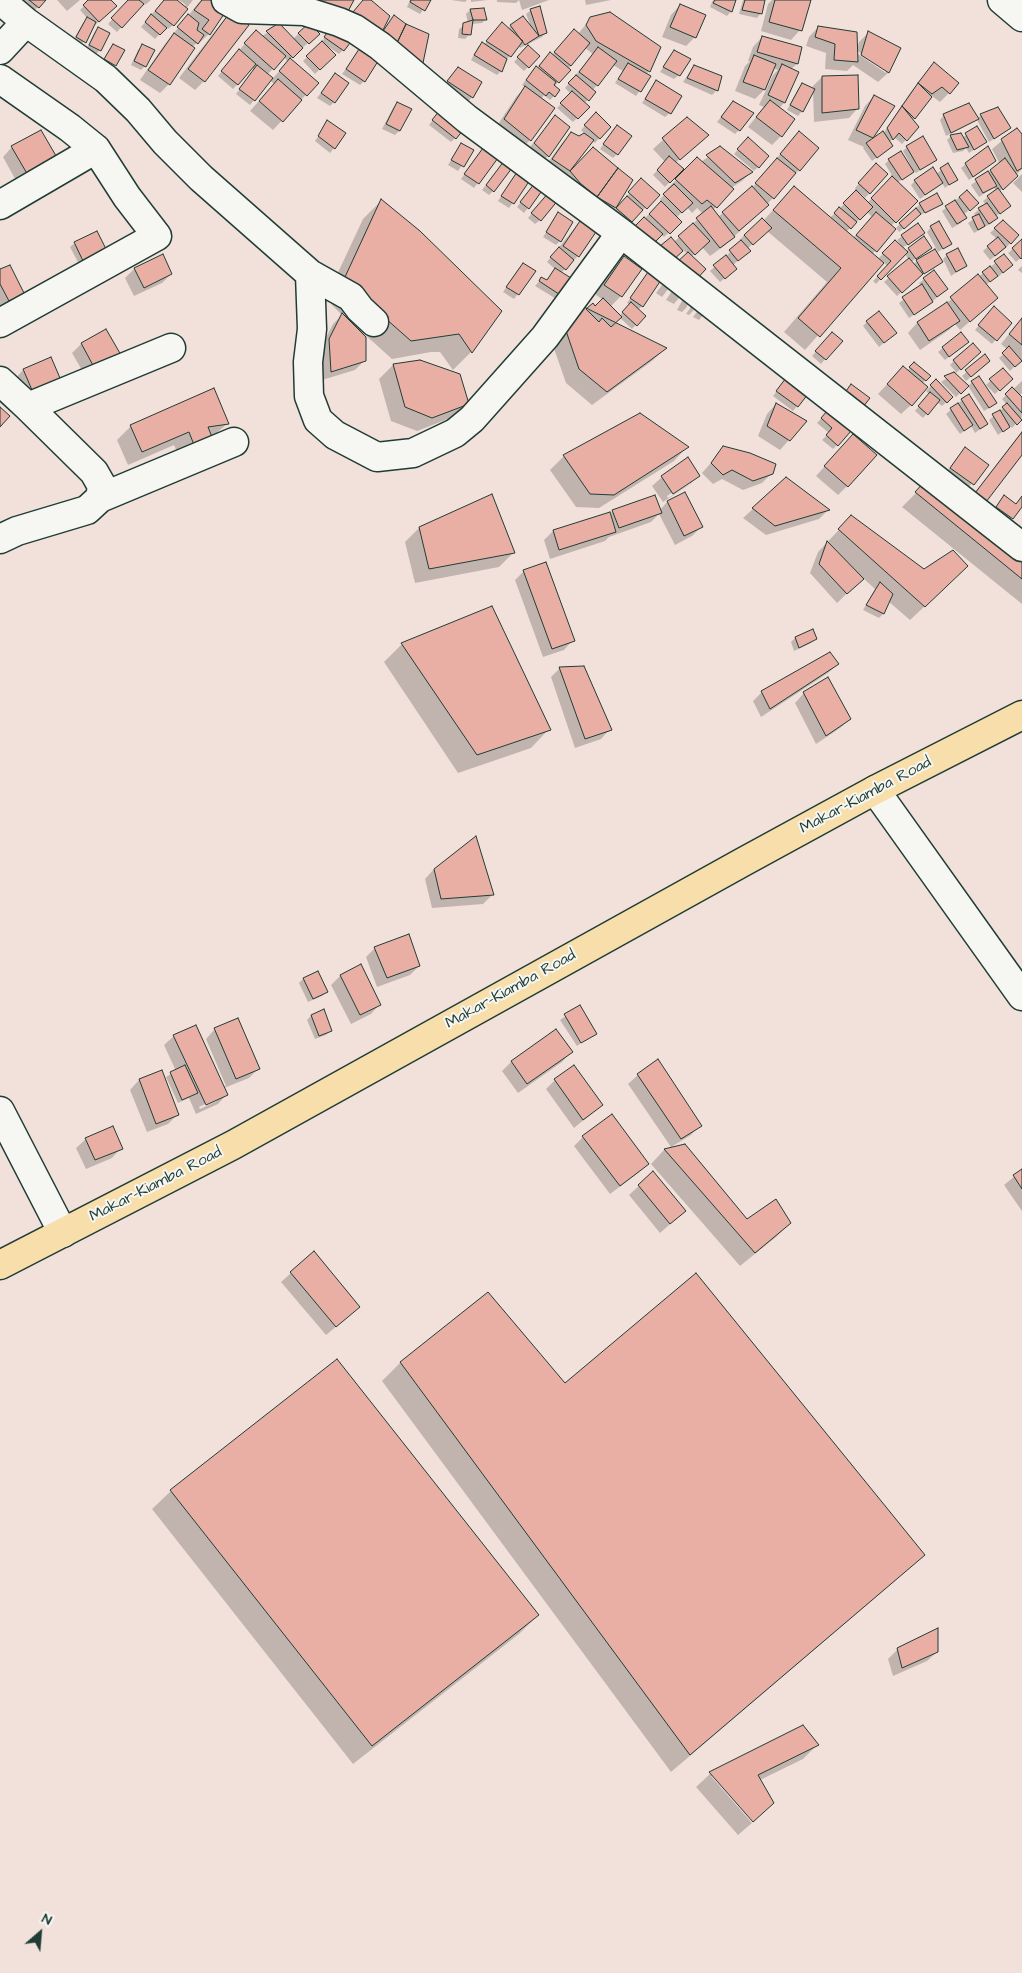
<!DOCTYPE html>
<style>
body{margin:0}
#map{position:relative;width:1022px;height:1973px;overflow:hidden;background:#f2e1db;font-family:"Architects Daughter",sans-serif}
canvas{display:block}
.north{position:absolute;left:15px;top:1908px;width:50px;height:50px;-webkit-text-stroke:4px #f6f6f2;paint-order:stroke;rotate:27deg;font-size:14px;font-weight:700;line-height:20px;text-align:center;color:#1f3d34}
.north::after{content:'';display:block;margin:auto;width:18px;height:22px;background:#1f3d34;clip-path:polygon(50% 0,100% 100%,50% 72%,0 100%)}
</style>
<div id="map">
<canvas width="1022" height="1973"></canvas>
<div class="north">N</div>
</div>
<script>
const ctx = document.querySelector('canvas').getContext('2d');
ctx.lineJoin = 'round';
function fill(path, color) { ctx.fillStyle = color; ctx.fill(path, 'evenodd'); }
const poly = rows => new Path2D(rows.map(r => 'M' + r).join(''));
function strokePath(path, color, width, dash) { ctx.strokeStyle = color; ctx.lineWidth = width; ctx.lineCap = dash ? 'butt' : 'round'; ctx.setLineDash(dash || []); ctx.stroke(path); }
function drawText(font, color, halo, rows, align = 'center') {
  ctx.font = font + ' "Architects Daughter",sans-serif'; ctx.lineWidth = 4; ctx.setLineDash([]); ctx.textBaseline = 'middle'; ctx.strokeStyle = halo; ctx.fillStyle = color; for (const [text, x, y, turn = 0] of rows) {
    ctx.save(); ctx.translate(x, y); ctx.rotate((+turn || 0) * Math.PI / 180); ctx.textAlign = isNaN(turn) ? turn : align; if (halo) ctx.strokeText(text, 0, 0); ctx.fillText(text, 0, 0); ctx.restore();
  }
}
const shadow = poly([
 [22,0,44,0,34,11,21,1],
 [57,0,80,0,67,11],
 [90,0,109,0,115,6,94,26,80,46,72,42,83,23,87,18,80,10],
 [130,0,151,0,145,5,143,3,117,32,108,24],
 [164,0,175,0,184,7,186,5,179,0,193,0,173,25,168,29,166,27,155,39,141,27],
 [201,0,214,0,209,34,199,43,198,42,192,47,169,84,160,93,140,80,165,44],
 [310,0,352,0,344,16,343,50,339,54,327,46,326,47,334,55,315,74,303,61,322,42,329,30],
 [410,0,430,0,420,14,407,7],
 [451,0,467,0,465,2],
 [471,0,488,0,471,2],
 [497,0,519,0,516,3,497,2],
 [519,0,549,0,522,10],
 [585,0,611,0,586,5],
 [713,0,735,0,731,11,727,16,710,7],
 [743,0,763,0,761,13,757,18,739,14],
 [772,0,806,0,800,30,791,40,761,31,768,4],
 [680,5,695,37,686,46,662,37,671,15],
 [470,10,486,19,482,23,471,24,470,34,465,39,458,38,459,29,468,23,466,14],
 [531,10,546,32,542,37,520,48,518,45,505,62,501,71,497,75,471,60,478,47,482,43,484,45,498,28,507,29,511,26,531,27,526,14],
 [231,13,204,81,195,90,179,78,222,22],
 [591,18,649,71,646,75,649,77,636,96,615,83,623,71,613,65,592,91,594,92,584,104,588,107,573,122,557,108,571,94,565,88,593,54,585,48,554,87,554,96,550,100,544,95,541,99,530,140,521,150,495,129,516,97,525,87,522,85,532,72,546,58,552,55,569,35,578,34],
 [308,24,318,34,290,59,317,83,273,130,250,111,274,84,270,80,250,105,236,94,254,70,252,68,233,89,218,76,247,41,262,36,279,25,293,39],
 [284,57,288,62,272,79,267,75],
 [818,27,857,49,859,42,868,33,899,49,888,73,878,82,853,65,847,71,825,69,826,53,806,46,809,37],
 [856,50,886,70,886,73,855,52],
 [98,28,100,50,96,54,86,50,94,33],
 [762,37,800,48,797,64,791,69,798,73,784,103,779,108,781,136,772,145,748,127,764,107,759,105,773,75,778,70,772,68,764,90,755,99,735,91,745,66,750,61,748,61,753,47],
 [113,45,115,65,111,69,101,64],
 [143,46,145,66,141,70,131,65,138,50],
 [361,47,364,81,360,85,342,74],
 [528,47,539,56,524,71,514,62],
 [674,51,679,75,674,79,660,72],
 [934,64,949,93,940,102,932,96,912,121,906,140,902,144,894,137,889,143,892,146,872,161,863,148,864,147,848,140,865,106,874,96,893,106,869,142,883,134,910,93],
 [694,66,721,77,716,91,712,95,683,82],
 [458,68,472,97,468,102,444,86],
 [335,75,334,102,330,106,317,98],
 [822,77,858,108,849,118,814,122,813,90,802,111,798,116,787,110,798,89,802,84,813,90,813,86],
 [656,82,670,113,665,117,642,103],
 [733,102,739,130,735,134,717,122],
 [398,103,410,110,399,131,395,135,382,129,393,108],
 [439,112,455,138,451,142,429,125],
 [596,114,609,127,595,143,592,141,573,166,631,181,613,212,641,180,658,195,627,226,544,168,562,143,572,133,579,137,585,134,581,130],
 [944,115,977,119,981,115,1010,128,989,142,977,120,946,136,940,120],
 [555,117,548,156,539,165,525,153],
 [687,118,698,144,675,163,682,169,665,187,653,175,665,162,653,149],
 [328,122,334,148,330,153,315,141],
 [976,128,986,142,969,153,966,148,963,151,953,153,947,140,951,136,962,138],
 [1016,129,1022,136,1022,169,999,192,1009,206,995,217,992,223,974,233,968,223,977,217,974,214,979,209,986,205,983,201,996,191,994,187,979,197,971,185,1000,164,992,149],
 [613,131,617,154,613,158,600,149],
 [790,142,799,170,758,214,724,246,710,256,702,247,691,257,683,250,677,256,674,242,703,214,697,208,692,213,687,207,676,218,680,222,664,237,661,234,632,231,662,201,660,199,668,191,667,189,697,159,701,162,720,148,751,172,742,181,731,188,732,189,713,210,718,217,752,188],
 [744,143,758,167,754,171,734,154],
 [462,144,472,150,458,171,448,165],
 [12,147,57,160,19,186,3,157],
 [907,147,936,160,916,173,914,171,897,183,916,201,891,226,872,255,878,259,895,241,901,245,897,240,918,224,919,237,902,248,906,251,924,238,931,248,911,262,913,265,917,261,941,262,919,276,897,296,884,282,909,260,904,253,876,284,873,281,888,266,883,262,805,350,784,332,827,282,767,231,747,249,745,255,733,265,731,273,720,282,710,271,742,241,740,240,744,235,763,221,794,187,830,218,857,191,855,188,872,169,887,174,865,198,861,194,859,195,867,203,893,177,885,164,889,160,909,167,911,166,903,151],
 [867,212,872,217,853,238,846,232],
 [483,149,496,158,474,188,461,179],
 [503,163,493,191,489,195,482,190],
 [966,164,990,165,969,180,961,168],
 [948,165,956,179,945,188,942,183,920,199,911,185,915,181,936,174],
 [1022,174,1022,192,1013,183],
 [515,175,530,178,509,208,498,201],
 [534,185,545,186,524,213,517,207],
 [967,191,973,207,963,215,965,218,961,223,952,228,942,211],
 [546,197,540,220,535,224,528,218],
 [381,201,500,311,471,352,453,370,440,352,431,352,392,359,362,332,361,334,364,361,355,370,322,380,320,349,333,324,342,315,332,305,327,296,363,219],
 [920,204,941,204,915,218,899,232,896,228],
 [558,214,560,241,556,245,543,237],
 [582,219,578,256,561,273,563,303,535,286,542,278,546,281,555,269,547,262],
 [1003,221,1017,235,1006,248,990,260,983,251,997,239,990,233],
 [931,227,950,244,938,252,927,232],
 [1022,241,1022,257,1016,262,1008,253],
 [75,243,101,255,80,266,70,247],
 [947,255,966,266,951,276,943,259],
 [162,256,171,274,162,283,134,296,125,278,134,269],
 [1004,256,1007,269,998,277,997,275,986,285,997,298,960,330,955,324,949,330,920,350,908,333,917,323,943,306],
 [624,258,621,296,610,307,619,316,630,305,627,303,648,273,642,306,638,310,644,316,632,329,619,317,614,323,665,348,652,361,592,405,566,383,550,337,587,310,595,307,603,300,595,294,615,267],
 [1022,266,1022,273,1018,270],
 [519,268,534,272,514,299,503,292],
 [0,270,23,295,0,318],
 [934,272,942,293,927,306,909,318,899,303,921,286,919,283],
 [665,281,671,285,662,297,656,293],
 [674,288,683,293,674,304,666,300],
 [692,297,686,308,682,312,677,310,683,299],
 [693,304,695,305,693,311,689,315,686,314],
 [700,308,706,311,699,320,693,317],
 [990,312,1011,323,992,344,975,330],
 [1022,318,1022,361,1021,360,1010,371,999,358,1008,350,1001,344],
 [867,322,891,337,879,347,863,326],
 [961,333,963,346,945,360,938,352],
 [828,338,825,359,821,364,812,356],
 [81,344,119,355,86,377,72,353],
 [975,356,955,374,967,386,956,397,941,382,956,372,950,365,954,361],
 [985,356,984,365,966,381,962,376],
 [50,359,25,405,14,380,23,370],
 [914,363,929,376,922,384,911,405,901,414,878,394,903,367,907,371],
 [393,365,467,403,453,417,417,431,391,421,379,379],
 [1003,369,1011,379,995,394,986,385],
 [936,381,952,397,942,406,937,402,923,418,915,411,929,394,926,391],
 [1022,381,1022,393,1019,396,1022,399,1022,417,1012,428,1010,426,998,435,989,420,1007,405,1002,399],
 [972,382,991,407,984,411,968,386],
 [782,384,797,406,793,411,773,396],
 [962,400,987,424,975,433,971,426,960,434,946,414],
 [776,404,789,440,780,450,758,436,767,414],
 [827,412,837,445,833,449,822,440,829,433,817,423],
 [228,423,182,463,174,445,128,465,117,440,131,426],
 [1022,431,1022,453,967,503],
 [844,445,847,486,838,495,816,476],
 [687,447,674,461,599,508,576,507,550,470,564,456],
 [724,448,772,473,762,483,743,490,722,479,713,484,702,473],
 [965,449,987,465,963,494,941,478],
 [698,476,689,485,663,502,652,486,662,477],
 [690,481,690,484,668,498,667,496],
 [786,479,828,510,819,519,766,535,743,518],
 [926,483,1022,561,1022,604,902,507],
 [685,494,701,527,692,536,675,545,659,514,651,522,609,537,605,541,550,559,544,540,553,531,609,513,609,515,613,511,660,510,667,502],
 [1022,496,1022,505,1008,523,993,512,1000,501,1016,505],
 [851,517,924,571,953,580,910,620,888,601,883,614,879,618,863,610,875,589,863,578,837,603,810,573,818,552],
 [419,528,513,553,499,567,415,583,405,542],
 [524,571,573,640,564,650,543,657,515,580],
 [795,638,815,639,811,643,794,651,791,642],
 [402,644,549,729,531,748,458,773,384,662],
 [838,664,828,673,761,717,753,701,762,692],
 [560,668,610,729,601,739,575,748,551,677],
 [804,693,850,719,840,728,816,744,795,703],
 [434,869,493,894,483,904,432,908,425,879],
 [375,948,419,966,410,975,377,987,366,957],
 [360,965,380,1004,371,1014,351,1024,331,985,340,976],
 [318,972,327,992,322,996,308,1002,299,983,303,979],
 [579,1007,595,1033,577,1046,560,1020],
 [323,1011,331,1030,326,1035,315,1039,307,1020,311,1016],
 [215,1029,258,1069,249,1078,224,1088,227,1094,218,1104,196,1114,189,1098,178,1103,166,1077,176,1071,164,1045,174,1036,223,1087,226,1086,206,1039],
 [217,1098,217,1101,200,1109,199,1107],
 [556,1031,571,1052,562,1062,518,1093,502,1071,511,1062],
 [161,1072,178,1114,168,1124,147,1132,130,1090,139,1080],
 [638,1075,700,1125,691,1135,671,1147,628,1084],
 [555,1080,602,1105,574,1128,546,1089],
 [583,1137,648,1164,638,1173,610,1194,574,1146],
 [86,1139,121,1148,112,1158,86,1169,76,1148],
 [684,1146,746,1220,790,1223,776,1237,740,1266,651,1164,664,1150],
 [1022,1170,1022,1211,1004,1185],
 [653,1173,685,1211,660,1233,629,1195],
 [291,1273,349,1316,326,1335,281,1282],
 [487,1294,565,1385,923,1554,904,1573,671,1772,382,1381,400,1363],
 [337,1361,538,1615,519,1634,353,1764,152,1509,171,1491],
 [898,1649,937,1652,927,1661,893,1676,888,1659],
 [803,1726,817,1745,803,1759,760,1780,711,1776,752,1823,738,1835,696,1787,710,1774]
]);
const building = poly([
 [29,0,46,0,39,8,29,0],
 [88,0,111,0,117,6,99,22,83,5,88,0],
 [128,0,139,0,144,4,122,28,111,18,128,0],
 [164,0,177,0,188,9,174,26,155,11,164,0],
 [202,0,217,0,228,8,210,35,202,29,209,20,194,10,202,0],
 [316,0,354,0,345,17,316,0],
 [363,0,371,0,390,16,381,34,353,12,363,0],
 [411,0,431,0,425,11,410,2,411,0],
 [715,0,736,0,732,12,713,3,715,0],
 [745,0,765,0,762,14,742,10,745,0],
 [775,0,811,0,802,31,769,22,775,0],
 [680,4,706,15,696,38,670,27,680,4],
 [540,6,547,33,539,36,530,9,540,6],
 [484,8,487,20,473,20,470,9,484,8],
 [231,11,249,25,205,82,188,69,231,11],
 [610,12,661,47,650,72,596,41,586,25,590,17,610,12],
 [151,14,167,28,160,35,145,22,151,14],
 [188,14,199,23,197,30,204,35,198,44,177,27,188,14],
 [394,15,406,24,396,45,381,34,394,15],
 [523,16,539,36,525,45,510,25,523,16],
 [87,17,96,22,86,43,76,37,87,17],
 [473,20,471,35,462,34,463,23,473,20],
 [502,22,523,41,511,57,486,41,502,22],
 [279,23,303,48,293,58,266,31,279,23],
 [309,23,320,34,309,44,298,33,309,23],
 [333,24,353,39,344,51,324,37,333,24],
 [406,24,429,34,423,63,396,45,406,24],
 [818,26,857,32,858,62,834,60,835,44,815,37,818,26],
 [98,27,110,33,101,51,89,45,98,27],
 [574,29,590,43,571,66,554,52,574,29],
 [256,30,286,56,274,70,244,43,256,30],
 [868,31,901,48,889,73,861,55,868,31],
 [174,33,195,48,170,85,148,70,174,33],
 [762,36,802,47,798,64,757,52,762,36],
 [322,41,336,55,320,70,306,56,322,41],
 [482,42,507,59,502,72,474,55,482,42],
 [113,44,125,50,116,66,104,59,113,44],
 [142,44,155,50,146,67,134,61,142,44],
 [528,45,540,56,529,68,517,57,528,45],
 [361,46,380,58,365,82,346,69,361,46],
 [598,47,617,61,598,86,579,72,598,47],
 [239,49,256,64,238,85,221,71,239,49],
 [674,50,691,59,680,76,663,67,674,50],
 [550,52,571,70,559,83,539,66,550,52],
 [754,55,776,64,765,90,743,82,754,55],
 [290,58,319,83,307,96,279,71,290,58],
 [934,62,959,83,950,94,942,87,932,94,918,83,934,62],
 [628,63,651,76,641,92,618,79,628,63],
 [782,64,799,72,785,103,768,95,782,64],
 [257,65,273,78,255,101,239,89,257,65],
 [694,65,722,76,718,91,687,78,694,65],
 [536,66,556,82,554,85,560,90,555,97,549,92,546,96,526,80,536,66],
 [458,67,482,82,473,98,447,81,458,67],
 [335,73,349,83,335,103,321,93,335,73],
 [576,75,596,92,589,101,568,83,576,75],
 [858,75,859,109,822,113,822,76,858,75],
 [278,79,302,100,283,122,259,101,278,79],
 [656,80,682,96,671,114,645,99,656,80],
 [802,83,815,89,803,112,790,105,802,83],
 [918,83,932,97,915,119,902,106,918,83],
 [525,86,555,108,531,141,504,119,525,86],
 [572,91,590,107,578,119,560,103,572,91],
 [874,95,895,106,873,138,856,130,874,95],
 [770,100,795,119,782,137,756,117,770,100],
 [733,101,754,113,740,131,721,117,733,101],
 [397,102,412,109,400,131,386,124,397,102],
 [969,103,979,119,951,133,943,114,969,103],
 [443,106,467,125,456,139,432,120,443,106],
 [902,106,919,127,907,141,899,133,893,140,887,128,902,106],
 [998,107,1011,128,994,139,980,114,998,107],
 [596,112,611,127,600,139,584,125,596,112],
 [555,115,570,127,549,157,534,143,555,115],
 [687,117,709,135,680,160,662,138,687,117],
 [327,120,346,133,335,149,318,136,327,120],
 [617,125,632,136,618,155,603,144,617,125],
 [977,126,987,142,974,150,965,133,977,126],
 [1017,128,1022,134,1022,168,1017,171,1001,139,1017,128],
 [41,130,59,161,29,177,11,146,41,130],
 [799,131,819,148,800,171,780,154,799,131],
 [883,131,893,146,877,158,866,143,883,131],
 [571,132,579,136,584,133,594,140,570,171,552,159,571,132],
 [961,133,969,147,957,150,950,135,961,133],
 [923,136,937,160,920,170,906,146,923,136],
 [748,137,769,156,759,168,737,149,748,137],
 [461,143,474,150,464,167,451,160,461,143],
 [720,146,753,172,735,183,706,155,720,146],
 [988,146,996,161,973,177,965,163,988,146],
 [593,147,618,168,597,197,580,183,570,171,593,147],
 [483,148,498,158,479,184,464,174,483,148],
 [901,151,914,172,902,180,888,159,901,151],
 [669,156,684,169,670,183,657,170,669,156],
 [507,157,515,164,494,192,486,185,507,157],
 [697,157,734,189,717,208,707,200,702,204,675,179,697,157],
 [777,158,796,173,774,199,755,183,777,158],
 [1005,158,1018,176,1003,190,990,170,1005,158],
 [876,163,888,174,870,194,858,183,876,163],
 [948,163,958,180,949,185,940,168,948,163],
 [933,167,943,183,925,195,914,180,933,167],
 [618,168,633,180,616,208,597,197,618,168],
 [519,169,532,177,514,204,501,196,519,169],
 [988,171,997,186,983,193,975,179,988,171],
 [892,176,918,201,896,223,871,198,892,176],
 [641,178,660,195,647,209,628,192,641,178],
 [538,179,546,185,529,209,520,202,538,179],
 [674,184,693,203,682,213,663,194,674,184],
 [752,186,769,205,739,231,722,212,752,186],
 [794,186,884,263,820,337,798,318,841,268,773,210,794,186],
 [998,188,1011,206,1000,214,987,196,998,188],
 [856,190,873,207,860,220,843,203,856,190],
 [967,190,979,203,970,211,959,197,967,190],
 [550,191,559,199,541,221,531,213,550,191],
 [937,193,943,204,925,213,919,203,937,193],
 [627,196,643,210,632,222,616,208,627,196],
 [381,199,420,231,502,311,472,353,459,334,411,341,350,287,345,277,381,199],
 [955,200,967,218,957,224,945,206,955,200],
 [661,201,682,222,670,234,649,214,661,201],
 [987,203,998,218,989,224,978,208,987,203],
 [711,206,735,237,720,248,696,218,711,206],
 [839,207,857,222,851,229,834,213,839,207],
 [916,208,921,214,904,229,899,223,916,208],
 [558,212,573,222,561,242,546,232,558,212],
 [876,212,896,229,877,252,856,235,876,212],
 [979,214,985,226,978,230,972,217,979,214],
 [644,217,663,234,654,243,635,226,644,217],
 [582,218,598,229,579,257,563,246,582,218],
 [762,218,772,228,753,245,744,235,762,218],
 [1003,220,1019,235,1011,244,994,228,1003,220],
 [939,221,952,244,943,249,930,226,939,221],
 [693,223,710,241,695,255,678,236,693,223],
 [918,223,925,233,908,245,901,235,918,223],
 [97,231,107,251,84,263,74,242,97,231],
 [924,236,932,248,916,259,908,248,924,236],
 [671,237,683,251,672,261,660,246,671,237],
 [998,237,1006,247,995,256,987,246,998,237],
 [1022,239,1022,258,1021,259,1012,248,1022,239],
 [741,240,751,251,738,261,729,250,741,240],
 [895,240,908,252,881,280,877,276,891,261,882,253,895,240],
 [559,247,574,260,566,270,550,257,559,247],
 [958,248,967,266,956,272,946,254,958,248],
 [935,249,943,262,924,274,916,260,935,249],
 [688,252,706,269,695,281,676,263,688,252],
 [163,254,172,274,144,288,134,268,163,254],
 [1004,254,1013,265,1003,273,994,261,1004,254],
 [726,255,737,269,725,279,713,265,726,255],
 [624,256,642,269,622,297,604,285,624,256],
 [909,258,923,274,902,293,887,276,909,258],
 [523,263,536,271,519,295,506,287,523,263],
 [10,265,25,295,9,301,0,284,0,269,10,265],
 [990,266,998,276,990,282,982,272,990,266],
 [555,268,579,283,568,300,539,281,541,277,547,280,555,268],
 [934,270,948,289,937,297,923,278,934,270],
 [648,272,661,280,643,307,630,298,648,272],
 [978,274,998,298,970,322,950,297,978,274],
 [922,284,933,302,914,315,902,297,922,284],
 [603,298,622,317,611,327,602,318,599,322,586,309,593,303,595,306,603,298],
 [631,302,646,316,637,326,622,312,631,302],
 [947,302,960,321,929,341,917,322,947,302],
 [578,304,667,348,607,392,579,369,563,322,578,304],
 [994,306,1012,323,997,341,978,325,994,306],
 [879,311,897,333,884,343,866,321,879,311],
 [342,313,366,337,366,361,331,372,329,339,342,313],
 [1022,318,1022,345,1009,334,1022,318],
 [106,329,121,355,95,369,81,343,106,329],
 [832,332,843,341,826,360,815,351,832,332],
 [961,332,969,342,949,357,942,347,961,332],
 [973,343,981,352,961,370,953,360,973,343],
 [1009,346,1022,361,1015,367,1002,353,1009,346],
 [985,354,990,361,971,377,965,370,985,354],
 [51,357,63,385,35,397,23,369,51,357],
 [420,360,460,374,469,404,432,418,405,407,393,364,420,360],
 [914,362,931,376,926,381,909,367,914,362],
 [903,366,928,387,912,406,887,384,903,366],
 [1003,368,1013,379,1000,391,989,379,1003,368],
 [954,372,969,386,961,394,944,376,954,372],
 [979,376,997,403,989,408,971,381,979,376],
 [786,378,808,394,798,407,776,391,786,378],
 [936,379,953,397,947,403,930,385,936,379],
 [851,384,870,398,863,407,844,394,851,384],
 [1012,387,1022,397,1022,413,1005,394,1012,387],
 [214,388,229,424,208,427,214,442,196,450,189,432,142,452,130,425,214,388],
 [930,392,940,400,928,415,918,406,930,392],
 [969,394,988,424,980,429,961,399,969,394],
 [776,403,807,421,790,441,767,426,776,403],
 [958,403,973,425,964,431,950,408,958,403],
 [1007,403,1022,420,1017,425,1002,407,1007,403],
 [0,407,10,416,0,427,0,407],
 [1000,410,1010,427,1003,432,992,414,1000,410],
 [827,411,851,431,838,446,826,435,832,428,821,418,827,411],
 [640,413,689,447,614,495,590,494,563,455,640,413],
 [1022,432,1022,455,986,502,975,493,1022,432],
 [853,434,877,455,848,487,824,466,853,434],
 [723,446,750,453,776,464,773,474,753,481,732,470,723,475,711,463,723,446],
 [965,447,989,465,974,485,950,468,965,447],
 [688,457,700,476,673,494,661,476,688,457],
 [786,477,830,510,775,526,752,508,786,477],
 [925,481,1022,559,1022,579,915,492,925,481],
 [685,492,703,527,684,536,667,501,685,492],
 [492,494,515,553,429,569,419,527,492,494],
 [655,495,662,513,619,528,612,510,655,495],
 [1004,495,1016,504,1022,496,1022,507,1013,519,996,507,1004,495],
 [610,512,616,532,559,550,553,530,610,512],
 [851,515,924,569,953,550,968,566,925,607,838,529,851,515],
 [827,541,864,579,847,594,819,564,827,541],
 [546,562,575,641,552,649,523,570,546,562],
 [880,582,893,594,884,614,866,605,880,582],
 [492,606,551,730,477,755,401,643,492,606],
 [813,629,817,639,799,648,795,637,813,629],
 [830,652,839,664,770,709,761,691,830,652],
 [584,666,612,730,585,739,559,667,584,666],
 [828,677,851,719,826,736,803,692,828,677],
 [476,836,494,895,441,899,434,869,476,836],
 [409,934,420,966,387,978,374,947,409,934],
 [361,964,381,1005,360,1015,340,975,361,964],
 [318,971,328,992,313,999,303,978,318,971],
 [580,1005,597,1034,581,1043,564,1014,580,1005],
 [324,1009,332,1031,319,1036,311,1015,324,1009],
 [238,1018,260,1069,236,1079,214,1028,238,1018],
 [196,1025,228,1095,206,1105,173,1035,196,1025],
 [556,1029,573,1052,527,1084,511,1061,556,1029],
 [658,1059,702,1126,681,1139,637,1074,658,1059],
 [185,1065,198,1093,182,1100,170,1072,185,1065],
 [574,1065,603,1105,583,1120,554,1079,574,1065],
 [162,1070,179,1115,156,1124,139,1079,162,1070],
 [612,1114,649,1164,620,1186,582,1136,612,1114],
 [113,1126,123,1149,95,1160,85,1138,113,1126],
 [685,1144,747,1219,776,1199,791,1223,755,1253,664,1149,685,1144],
 [1022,1169,1022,1189,1013,1175,1022,1169],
 [653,1171,686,1211,670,1224,638,1185,653,1171],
 [314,1251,360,1307,336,1327,290,1272,314,1251],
 [696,1273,925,1555,690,1755,400,1362,488,1292,565,1383,696,1273],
 [337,1359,539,1615,372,1746,170,1490,337,1359],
 [938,1628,938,1652,902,1668,897,1648,938,1628],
 [803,1725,819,1745,758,1775,774,1803,753,1822,709,1772,803,1725]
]);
const street = poly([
 [226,0,242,9,304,11,339,22,355,29,380,46,467,119,621,233,1022,547],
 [1002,0,1022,17],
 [26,22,106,79,138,110,165,142,201,178,310,274,312,329,308,362,309,396,318,420,335,435,377,457,413,453,455,433,472,419,545,337,621,233],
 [0,50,26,22,0,0],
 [0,79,70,128,96,149,127,197,157,236,0,323],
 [0,205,96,149],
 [310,274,351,297,360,309,374,322],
 [0,381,28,407,171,348],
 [100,498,234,442],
 [0,539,17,531,87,510,100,498,102,486,94,472,28,407],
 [875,790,1022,996],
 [0,1111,63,1233]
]);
const primary = poly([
 [0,1265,233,1145,743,862,875,790,1022,715]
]);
const streetNames = [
 ["Makar-Kiamba Road",866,796,-28],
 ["Makar-Kiamba Road",511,990,-29],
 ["Makar-Kiamba Road",156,1185,-27]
];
fill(shadow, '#0003');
fill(building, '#e9afa4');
strokePath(building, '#1f3d34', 1);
strokePath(street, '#1f3d34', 31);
strokePath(primary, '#1f3d34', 31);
strokePath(street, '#f6f6f2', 28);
strokePath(primary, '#f8deab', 28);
drawText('16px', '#1f3d34', '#f6f6f2', streetNames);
</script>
